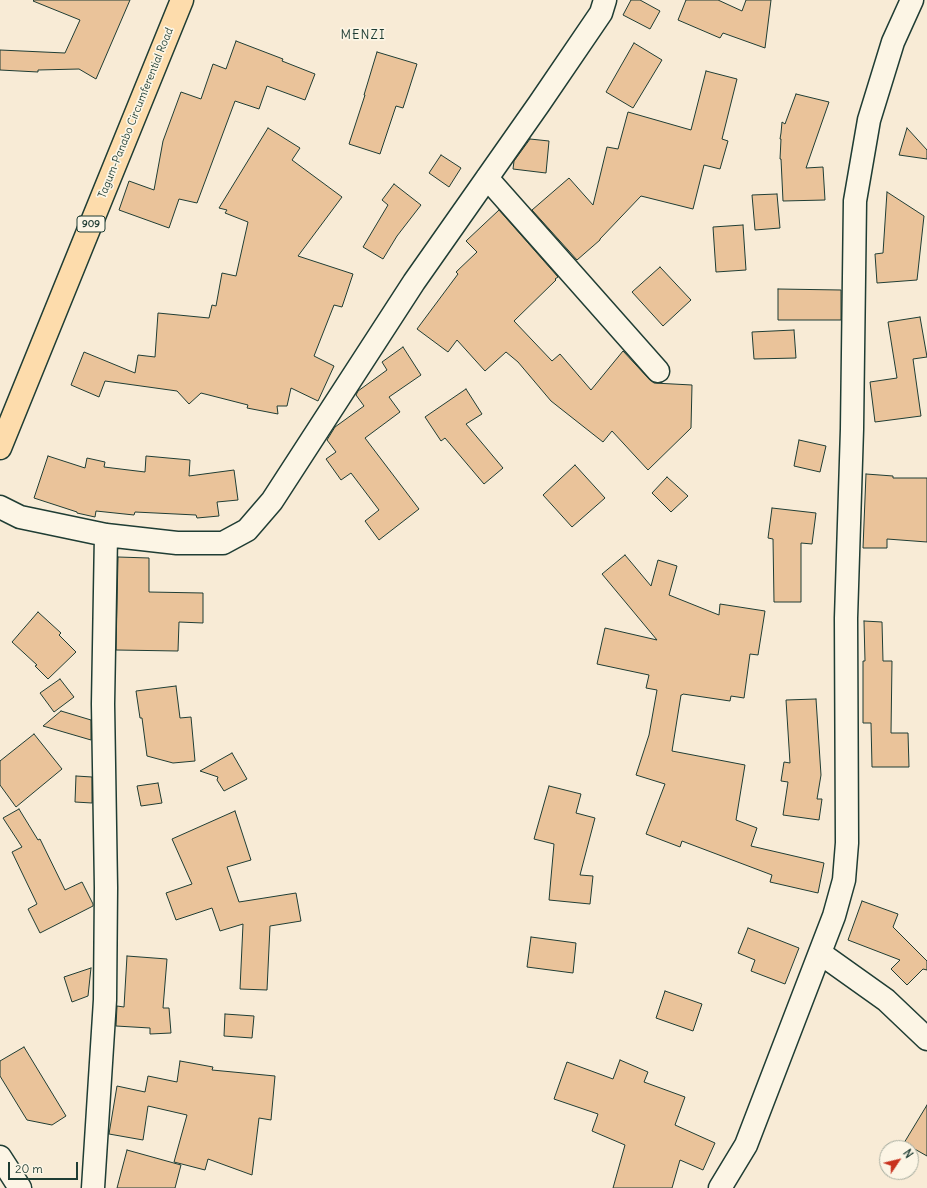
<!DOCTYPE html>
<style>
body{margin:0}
#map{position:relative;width:927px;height:1188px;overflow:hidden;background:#f8ebd6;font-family:Delius,sans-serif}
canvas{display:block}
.north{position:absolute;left:879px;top:1140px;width:40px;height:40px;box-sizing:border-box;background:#fcf5e5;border:1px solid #a4ab9e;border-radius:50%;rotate:55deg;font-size:11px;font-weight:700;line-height:16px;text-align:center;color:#1f3d34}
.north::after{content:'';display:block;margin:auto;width:14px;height:18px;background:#c8321e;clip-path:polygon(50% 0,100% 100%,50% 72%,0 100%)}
.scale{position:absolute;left:8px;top:1162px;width:70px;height:18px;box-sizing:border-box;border:2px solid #1f3d34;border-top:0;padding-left:5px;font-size:12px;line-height:14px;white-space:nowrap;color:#1f3d34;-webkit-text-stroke:3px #fcf5e5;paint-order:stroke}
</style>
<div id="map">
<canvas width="927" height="1188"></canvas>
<div class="north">N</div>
<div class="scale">20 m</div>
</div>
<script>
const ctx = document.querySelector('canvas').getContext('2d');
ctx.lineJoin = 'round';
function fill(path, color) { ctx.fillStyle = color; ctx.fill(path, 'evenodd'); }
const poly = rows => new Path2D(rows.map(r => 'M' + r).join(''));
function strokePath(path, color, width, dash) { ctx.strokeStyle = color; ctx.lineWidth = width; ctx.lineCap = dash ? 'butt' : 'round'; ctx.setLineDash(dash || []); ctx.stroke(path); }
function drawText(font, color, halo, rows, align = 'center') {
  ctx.font = font + ' Delius,sans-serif'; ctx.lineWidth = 3.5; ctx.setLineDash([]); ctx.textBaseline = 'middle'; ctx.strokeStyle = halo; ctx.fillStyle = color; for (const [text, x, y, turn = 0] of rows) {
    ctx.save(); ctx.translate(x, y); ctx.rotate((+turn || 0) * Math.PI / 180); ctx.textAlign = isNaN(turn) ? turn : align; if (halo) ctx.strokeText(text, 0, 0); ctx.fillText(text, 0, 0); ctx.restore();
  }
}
const building = poly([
 [34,0,130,0,96,79,79,69,38,70,38,72,0,70,0,50,65,53,80,20,33,1,34,0],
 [631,0,640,0,660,11,650,29,623,15,631,0],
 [686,0,718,0,742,11,746,0,771,0,765,48,723,33,720,38,678,20,686,0],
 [236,41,283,59,282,61,315,74,305,100,267,86,259,109,235,101,197,203,179,199,169,228,119,210,129,181,154,190,163,141,181,92,201,99,213,64,226,69,236,41],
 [634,43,662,60,633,108,606,92,634,43],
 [377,52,417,64,403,108,396,106,380,154,349,144,365,95,364,95,377,52],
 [706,71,737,79,722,139,728,141,720,169,704,165,693,209,641,196,600,239,600,240,577,260,532,210,569,178,593,205,607,147,618,149,628,112,691,130,706,71],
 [796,94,829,102,806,168,823,167,825,200,783,201,781,159,780,159,781,139,780,139,781,133,782,122,785,124,796,94],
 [268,128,300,148,292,160,342,197,298,256,353,274,342,307,334,305,314,356,334,366,318,401,291,388,287,406,277,406,278,414,247,408,248,405,201,393,189,404,177,391,105,381,99,397,71,385,84,352,135,373,138,355,155,357,158,313,209,318,212,305,216,306,222,273,236,276,248,222,225,213,227,210,219,208,268,128],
 [907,128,927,150,927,159,899,155,907,128],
 [530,139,549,141,546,173,513,169,514,161,530,139],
 [441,155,461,168,449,187,429,173,441,155],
 [394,184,421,205,397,236,383,259,363,247,388,205,382,200,394,184],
 [887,192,924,216,917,280,877,283,875,254,883,253,887,192],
 [777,194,780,228,755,230,752,195,777,194],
 [499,210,558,277,555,279,556,280,514,321,552,361,560,354,591,390,623,351,649,379,654,383,692,385,691,428,648,470,612,431,603,442,551,401,518,362,506,352,485,371,457,340,448,352,417,329,458,274,456,272,477,252,466,241,499,210],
 [743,225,746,270,716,272,713,227,743,225],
 [660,267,691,300,663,326,632,292,660,267],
 [778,289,841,290,841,320,778,320,778,289],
 [920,317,927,357,913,359,921,416,875,422,870,382,897,378,888,322,920,317],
 [794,330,796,358,754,359,752,332,794,330],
 [403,347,421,375,389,397,400,412,365,438,419,509,379,540,365,521,379,510,351,473,341,480,326,459,336,452,327,440,335,427,364,406,356,395,358,391,387,370,382,362,403,347],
 [466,389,482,414,466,424,503,468,484,484,445,438,441,441,425,417,466,389],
 [799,440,826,446,820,472,794,466,799,440],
 [48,456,85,468,87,458,105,462,104,467,145,472,146,456,190,460,189,476,234,470,238,500,217,502,219,516,197,518,196,515,135,512,134,515,96,511,95,517,77,513,77,512,34,498,48,456],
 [575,465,605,498,572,527,543,495,575,465],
 [866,474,893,476,893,478,927,478,927,542,887,539,887,548,863,548,866,474],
 [667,477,688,496,671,512,652,493,667,477],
 [772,508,816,513,812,544,801,543,801,602,774,602,773,539,768,538,772,508],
 [625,555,651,586,658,560,677,566,669,595,719,615,720,604,765,611,758,655,750,654,744,698,731,696,730,701,683,694,682,695,681,695,672,751,745,765,736,820,757,828,751,846,824,863,818,893,770,882,772,875,682,841,680,847,646,834,665,784,636,775,649,735,657,690,646,688,649,675,597,664,605,628,657,640,602,574,625,555],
 [118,557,149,558,149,592,203,593,203,623,179,622,178,651,116,650,118,557],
 [38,612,61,633,59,635,76,652,48,679,35,666,37,665,12,642,38,612],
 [864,621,882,622,883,661,892,661,891,733,908,733,909,767,872,767,871,723,863,723,863,661,865,661,864,621],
 [60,679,74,697,54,712,40,693,60,679],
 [176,686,180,718,191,717,195,761,173,763,147,756,142,718,140,718,136,691,176,686],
 [816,699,821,775,817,799,822,799,819,820,783,815,788,782,781,781,784,762,790,763,786,700,816,699],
 [61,711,91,720,91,740,43,726,61,711],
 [34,734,62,769,16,807,0,785,0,761,34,734],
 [232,753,247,779,224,791,217,780,218,777,200,771,232,753],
 [76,776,92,777,92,803,75,802,76,776],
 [158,783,162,803,141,806,137,786,158,783],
 [549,786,581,794,576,813,595,818,580,875,593,876,590,904,549,900,554,844,534,839,549,786],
 [19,809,38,840,40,839,65,890,82,882,93,904,93,906,40,933,28,909,37,904,12,852,22,847,3,818,19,809],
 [235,811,251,860,227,867,239,902,296,893,301,921,270,926,267,990,240,989,243,924,220,931,212,908,176,920,166,893,192,884,172,839,235,811],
 [862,901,898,914,893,927,927,961,927,970,923,969,907,985,891,969,900,960,848,940,862,901],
 [748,928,799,948,785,984,751,971,755,960,738,953,748,928],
 [531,937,576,943,573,973,527,967,531,937],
 [127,956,167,959,163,1008,169,1008,171,1033,150,1034,150,1028,116,1026,117,1006,124,1007,127,956],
 [91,968,88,996,72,1002,64,977,91,968],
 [665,991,702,1004,693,1031,656,1018,665,991],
 [225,1014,254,1016,252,1038,224,1036,225,1014],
 [24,1047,66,1116,52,1125,27,1120,0,1076,0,1061,24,1047],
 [620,1060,648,1072,644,1082,685,1097,675,1125,715,1143,703,1170,680,1160,672,1188,613,1188,625,1145,592,1131,598,1114,554,1099,567,1062,613,1079,620,1060],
 [180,1061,213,1067,212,1070,275,1076,271,1120,259,1118,252,1175,208,1159,205,1170,174,1162,187,1115,148,1106,143,1140,109,1134,117,1086,145,1092,148,1076,177,1082,180,1061],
 [927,1105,927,1156,904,1143,927,1105],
 [127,1150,181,1165,175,1188,117,1188,127,1150]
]);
const minor = poly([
 [487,178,658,371],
 [0,507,20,517,106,535,177,543,223,543,247,530,272,501,414,282,539,104,601,13,605,0],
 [820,953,886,1000,927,1039],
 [0,1157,20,1188],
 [93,1188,105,1000,106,888,103,704,106,535],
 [720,1188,746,1145,834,916,844,880,847,843,846,618,852,429,855,201,869,120,893,42,912,0]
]);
const major = poly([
 [0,448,182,0]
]);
const shields = [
 [91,224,28]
];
const shieldNames = [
 ["909",91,224]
];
const streetNames = [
 ["Tagum-Panabo Circumferential Road",136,113,-68]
];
const quarterNames = [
 ["MENZI",363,35]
];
fill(building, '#eac39a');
strokePath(building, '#1f3d34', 1);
strokePath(minor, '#1f3d34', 25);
strokePath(major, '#1f3d34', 25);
strokePath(minor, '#fcf5e5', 22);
strokePath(major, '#fddcac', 22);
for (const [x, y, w] of shields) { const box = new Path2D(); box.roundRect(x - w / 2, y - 8, w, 16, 3); ctx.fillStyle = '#fcf5e5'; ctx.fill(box); strokePath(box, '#1f3d34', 1); }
drawText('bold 10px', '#1f3d34', null, shieldNames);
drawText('11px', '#1f3d34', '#fcf5e5', streetNames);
ctx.letterSpacing = '1px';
drawText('13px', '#1f3d34', '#fcf5e5', quarterNames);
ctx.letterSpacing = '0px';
</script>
